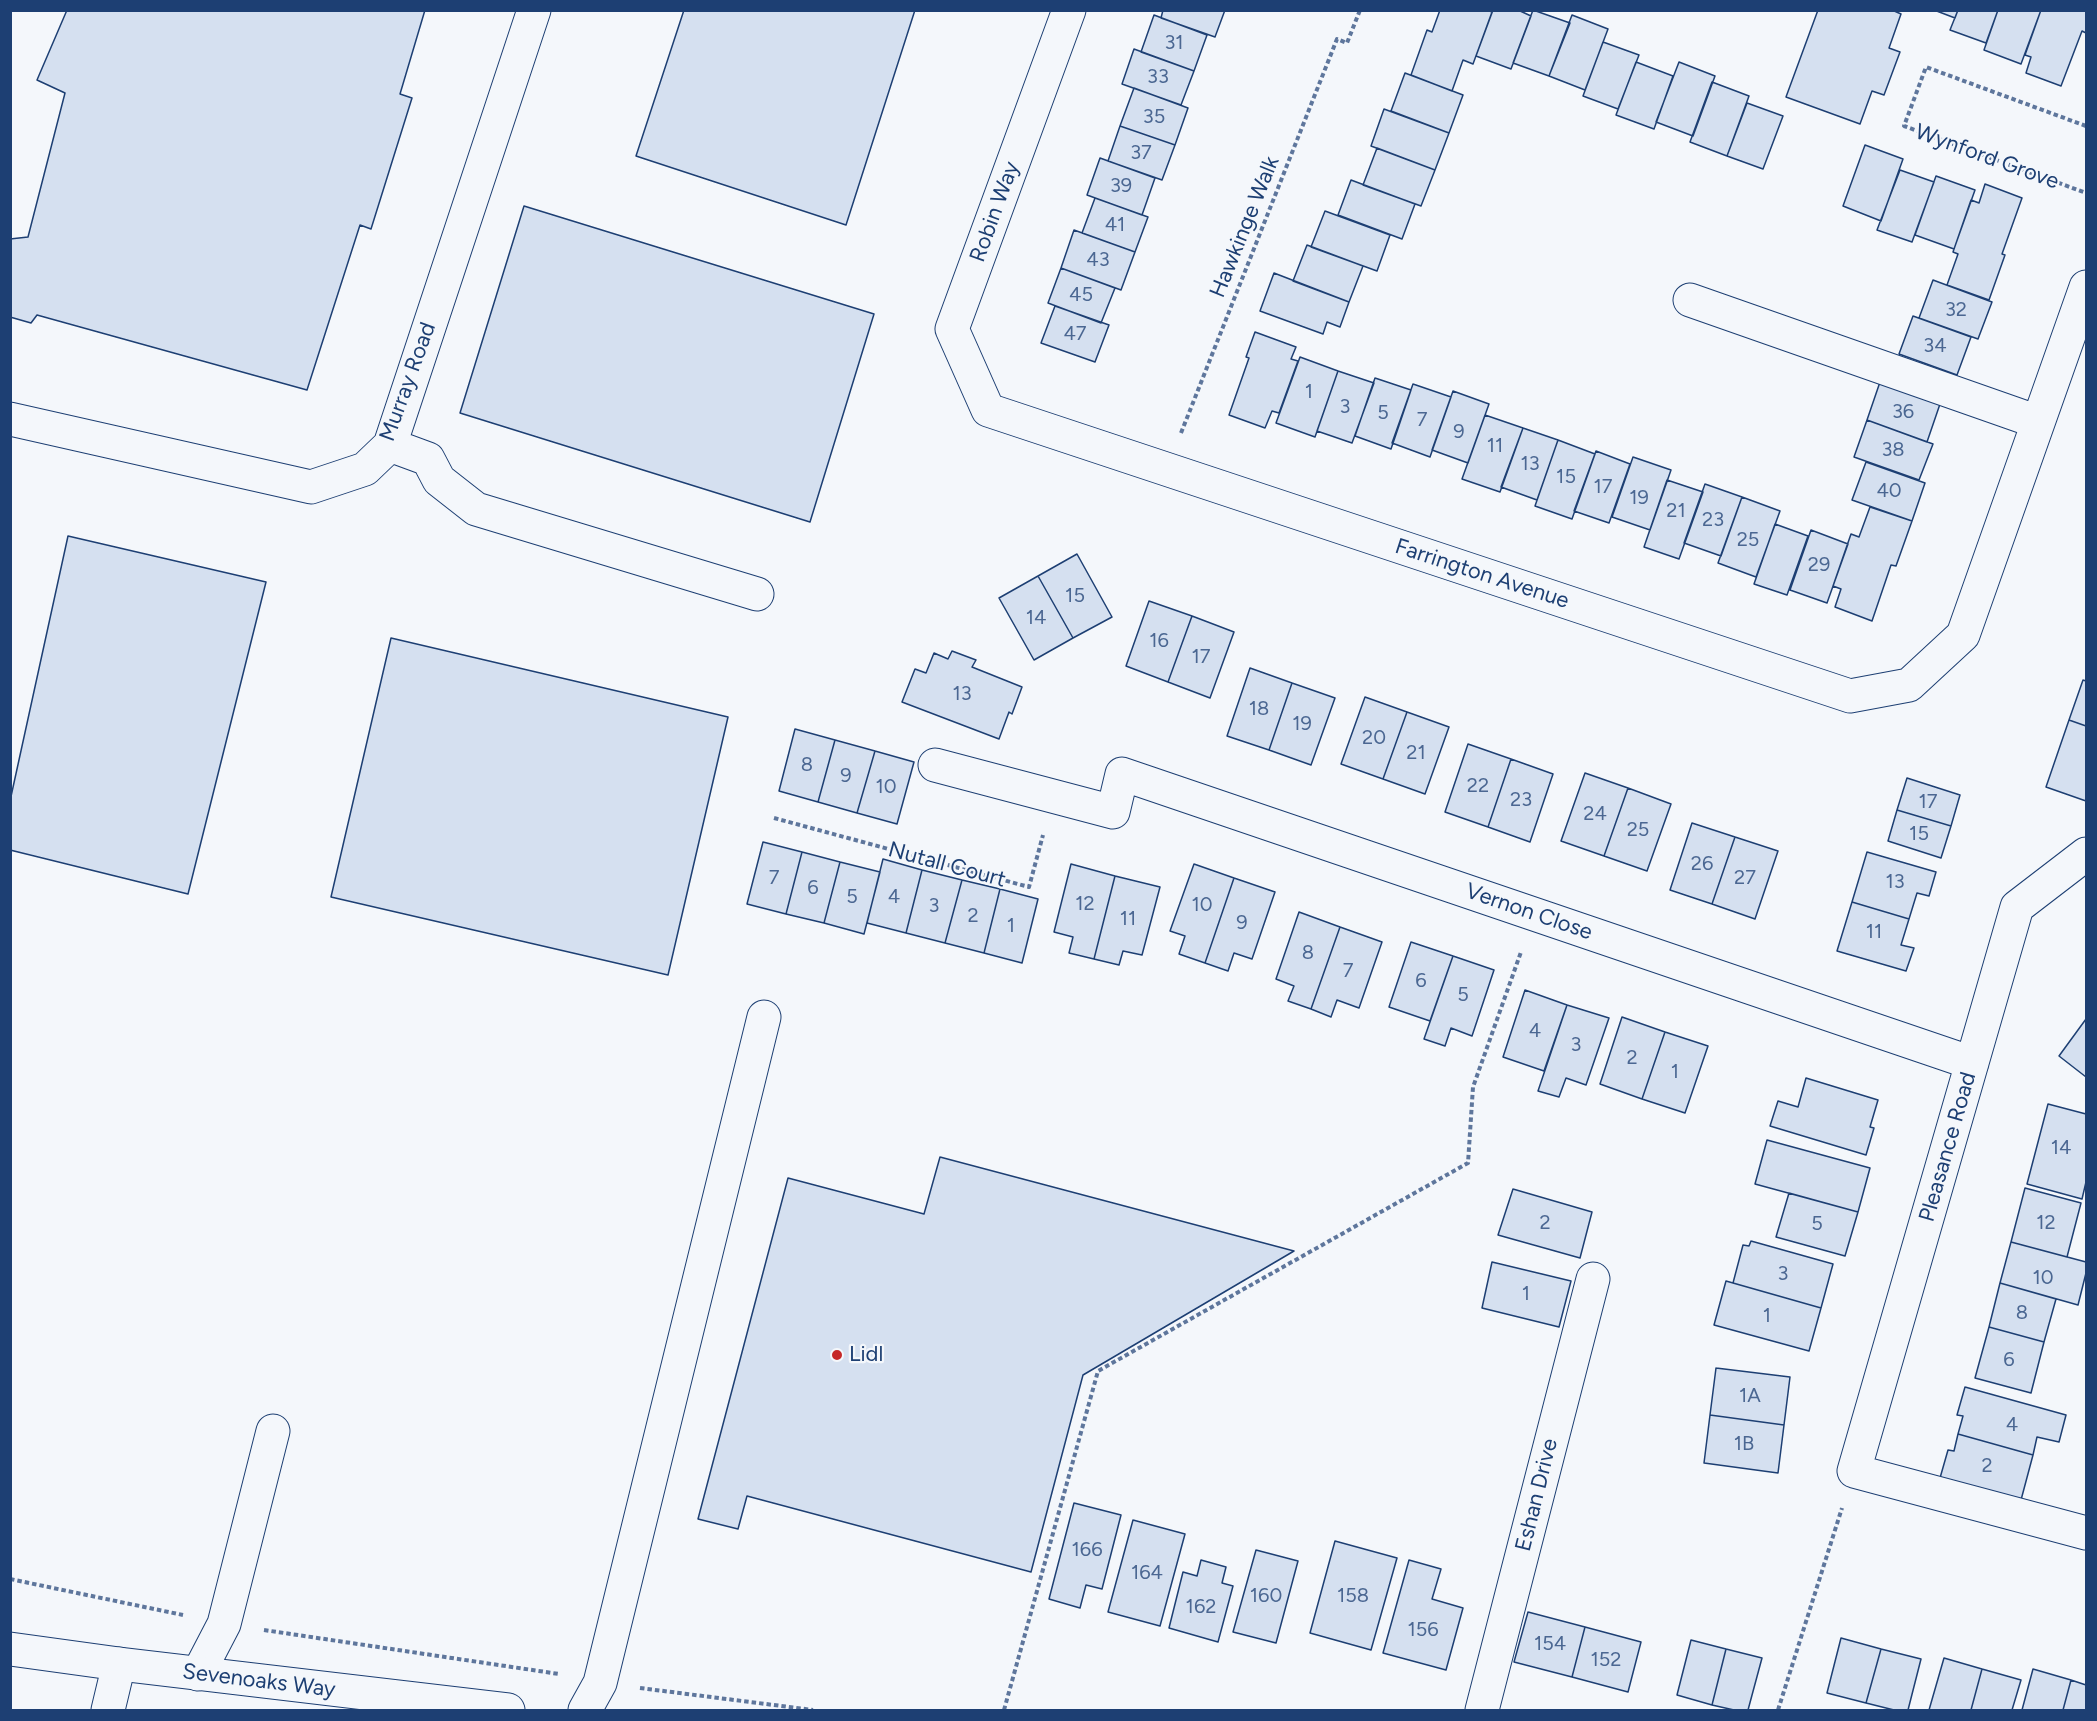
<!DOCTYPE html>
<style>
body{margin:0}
#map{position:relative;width:2097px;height:1721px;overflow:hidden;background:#f4f7fb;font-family:Figtree,sans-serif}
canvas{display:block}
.frame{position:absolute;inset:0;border:12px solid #1d3f73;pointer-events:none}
</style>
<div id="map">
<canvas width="2097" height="1721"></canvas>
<div class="frame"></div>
</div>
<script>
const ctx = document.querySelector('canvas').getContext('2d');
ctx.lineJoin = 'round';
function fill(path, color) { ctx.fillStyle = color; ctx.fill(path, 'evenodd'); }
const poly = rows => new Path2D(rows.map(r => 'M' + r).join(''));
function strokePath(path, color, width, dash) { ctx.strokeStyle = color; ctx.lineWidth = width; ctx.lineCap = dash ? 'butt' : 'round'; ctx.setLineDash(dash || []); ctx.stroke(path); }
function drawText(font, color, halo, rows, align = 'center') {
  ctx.font = font + ' Figtree,sans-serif'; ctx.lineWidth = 4.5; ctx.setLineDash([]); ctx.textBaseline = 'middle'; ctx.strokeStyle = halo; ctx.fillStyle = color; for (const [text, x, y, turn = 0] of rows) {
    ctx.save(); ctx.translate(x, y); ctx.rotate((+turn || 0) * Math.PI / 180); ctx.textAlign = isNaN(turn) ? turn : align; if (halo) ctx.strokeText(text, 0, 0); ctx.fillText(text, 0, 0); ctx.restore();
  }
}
const building = poly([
 [67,10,425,10,400,94,412,98,371,229,360,225,307,390,37,315,31,323,10,317,10,239,28,237,65,93,37,80,67,10],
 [684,10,915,10,846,225,636,156,684,10],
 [1163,10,1225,10,1215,37,1161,18,1163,10],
 [1440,10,1487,10,1492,12,1473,64,1463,60,1452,91,1411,75,1427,30,1432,32,1440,10],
 [1493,10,1518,10,1531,16,1511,69,1476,56,1493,10],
 [1533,10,1570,23,1549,76,1513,63,1533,10],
 [1818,10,1892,10,1901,14,1889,48,1900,52,1884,95,1872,91,1860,124,1786,97,1818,10],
 [1934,10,1958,10,1955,18,1934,10],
 [1958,10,1998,10,1986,43,1950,30,1958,10],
 [1998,10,2041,10,2021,64,1984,50,1998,10],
 [2041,10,2086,10,2086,33,2082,31,2061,86,2026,73,2031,57,2025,55,2041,10],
 [1154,15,1207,35,1194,71,1141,52,1154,15],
 [1572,15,1608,29,1585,90,1549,76,1572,15],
 [1603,42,1639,55,1618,109,1583,96,1603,42],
 [1134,49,1194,71,1181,105,1122,84,1134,49],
 [1636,62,1673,76,1654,129,1616,115,1636,62],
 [1679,62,1715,76,1693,136,1656,122,1679,62],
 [1405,73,1463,95,1449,133,1391,111,1405,73],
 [1712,82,1749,96,1727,156,1690,142,1712,82],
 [1134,88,1188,108,1175,145,1120,126,1134,88],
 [1747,103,1783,116,1763,169,1727,156,1747,103],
 [1384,109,1449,133,1435,170,1371,146,1384,109],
 [1120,126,1175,145,1162,180,1108,161,1120,126],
 [1865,145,1903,159,1881,221,1843,206,1865,145],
 [1377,148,1435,170,1421,206,1363,185,1377,148],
 [1100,158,1155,178,1142,215,1087,195,1100,158],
 [1900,170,1934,182,1912,242,1877,230,1900,170],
 [1936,176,1975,190,1954,249,1915,235,1936,176],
 [1351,180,1415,204,1402,239,1338,215,1351,180],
 [1985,184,2022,198,2002,254,2005,255,1989,300,1947,285,1958,254,1953,252,1971,200,1979,203,1985,184],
 [1095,198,1148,217,1135,252,1082,233,1095,198],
 [524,206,874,314,810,522,460,413,524,206],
 [1325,211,1390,235,1377,271,1311,247,1325,211],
 [1074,230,1135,252,1121,290,1061,268,1074,230],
 [1307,245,1363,266,1349,302,1293,281,1307,245],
 [1061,268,1115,288,1101,323,1048,303,1061,268],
 [1274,273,1349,302,1340,327,1327,322,1323,334,1260,311,1274,273],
 [1933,280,1992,302,1978,339,1919,318,1933,280],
 [1055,306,1109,325,1095,362,1041,343,1055,306],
 [1913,316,1971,337,1957,375,1899,354,1913,316],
 [1255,332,1296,347,1291,359,1298,361,1279,413,1272,411,1265,428,1229,415,1249,358,1246,357,1255,332],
 [1300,357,1338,371,1315,437,1276,423,1300,357],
 [1338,371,1374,383,1352,443,1317,431,1338,371],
 [1375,378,1411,390,1391,449,1355,436,1375,378],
 [1880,382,1940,404,1927,442,1867,420,1880,382],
 [1413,384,1451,397,1430,457,1392,443,1413,384],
 [1453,391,1489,404,1468,463,1432,450,1453,391],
 [1485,415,1523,428,1500,492,1462,479,1485,415],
 [1867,420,1933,444,1919,480,1854,457,1867,420],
 [1523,428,1558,440,1537,500,1501,487,1523,428],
 [1558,440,1595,454,1572,519,1535,506,1558,440],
 [1596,451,1630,464,1609,523,1574,511,1596,451],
 [1633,457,1671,470,1650,530,1612,517,1633,457],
 [1866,462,1925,483,1912,521,1852,500,1866,462],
 [1667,480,1703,492,1679,559,1644,547,1667,480],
 [1705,484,1742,497,1721,556,1684,543,1705,484],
 [1742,497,1780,511,1756,577,1718,563,1742,497],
 [1870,507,1912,521,1896,566,1891,565,1872,621,1835,607,1841,589,1833,586,1851,534,1859,537,1870,507],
 [1775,524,1808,536,1787,595,1754,584,1775,524],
 [1811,530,1848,544,1827,603,1790,590,1811,530],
 [68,536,266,582,188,894,10,850,10,801,68,536],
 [1077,554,1112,617,1073,638,1038,576,1077,554],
 [1038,576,1073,638,1034,660,999,598,1038,576],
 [1149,601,1192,616,1168,682,1126,666,1149,601],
 [1192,616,1234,632,1210,698,1168,682,1192,616],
 [391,638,728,717,668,975,331,897,391,638],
 [952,651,976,660,972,667,1022,687,1012,714,1009,712,999,739,902,702,915,669,926,673,934,653,948,659,952,651],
 [1250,668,1292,683,1269,750,1227,736,1250,668],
 [2083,680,2086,681,2086,726,2069,720,2083,680],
 [1292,683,1335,698,1311,765,1269,750,1292,683],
 [1365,697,1407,712,1383,779,1341,764,1365,697],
 [1407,712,1449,727,1425,794,1383,779,1407,712],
 [2069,720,2086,726,2086,801,2046,787,2069,720],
 [795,729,835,740,818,802,779,791,795,729],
 [835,740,875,751,857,813,818,802,835,740],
 [1468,744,1511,759,1488,827,1445,812,1468,744],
 [875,751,914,762,897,824,857,813,875,751],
 [1511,759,1553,774,1530,842,1488,827,1511,759],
 [1585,773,1628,788,1604,856,1561,841,1585,773],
 [1907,778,1960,795,1951,826,1897,810,1907,778],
 [1628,788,1671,804,1647,871,1604,856,1628,788],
 [1897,810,1951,826,1941,858,1888,841,1897,810],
 [1692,823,1735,837,1712,904,1670,890,1692,823],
 [1735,837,1778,851,1755,919,1712,904,1735,837],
 [763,842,802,852,786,914,747,904,763,842],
 [802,852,840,862,824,923,786,914,802,852],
 [1867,852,1936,872,1929,896,1917,893,1909,919,1852,902,1867,852],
 [883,859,922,870,906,933,867,923,883,859],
 [840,862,880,872,864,934,824,923,840,862],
 [1071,864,1115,876,1094,959,1069,953,1073,937,1054,932,1071,864],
 [1194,864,1234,878,1205,963,1179,954,1185,936,1170,931,1194,864],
 [922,870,962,880,945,943,906,933,922,870],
 [1115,876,1160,887,1142,955,1123,951,1119,965,1094,959,1115,876],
 [1234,878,1275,892,1252,959,1234,953,1228,971,1205,963,1234,878],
 [962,880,1000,889,984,953,945,943,962,880],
 [1000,889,1038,899,1022,963,984,953,1000,889],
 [1852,902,1909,919,1901,945,1914,948,1906,971,1837,951,1852,902],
 [1299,912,1340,927,1311,1009,1288,1001,1294,986,1276,979,1299,912],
 [1340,927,1382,942,1359,1008,1337,1000,1331,1017,1311,1009,1340,927],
 [1411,942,1453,956,1430,1021,1389,1007,1411,942],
 [1453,956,1494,970,1472,1036,1451,1028,1445,1046,1424,1039,1453,956],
 [1525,990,1567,1005,1544,1071,1503,1057,1525,990],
 [1567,1005,1609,1018,1586,1085,1566,1078,1559,1097,1538,1091,1567,1005],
 [1622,1017,1665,1032,1642,1099,1600,1084,1622,1017],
 [2086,1019,2086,1077,2059,1056,2086,1019],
 [1665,1032,1708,1046,1685,1113,1642,1099,1665,1032],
 [1806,1078,1878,1100,1870,1127,1874,1128,1866,1155,1770,1126,1778,1101,1798,1107,1806,1078],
 [2048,1104,2086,1114,2086,1182,2082,1199,2027,1184,2048,1104],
 [1767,1140,1870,1168,1858,1212,1755,1184,1767,1140],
 [940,1157,1294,1251,1083,1375,1031,1572,747,1496,738,1529,698,1519,788,1178,924,1214,940,1157],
 [2025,1188,2081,1203,2067,1257,2011,1242,2025,1188],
 [1513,1189,1592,1212,1580,1258,1498,1235,1513,1189],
 [1789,1193,1858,1212,1845,1256,1776,1237,1789,1193],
 [1751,1241,1833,1264,1821,1308,1733,1283,1743,1245,1749,1246,1751,1241],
 [2011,1242,2086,1262,2086,1273,2078,1305,2000,1283,2011,1242],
 [1492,1262,1571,1281,1559,1327,1482,1308,1492,1262],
 [1726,1281,1821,1308,1809,1351,1714,1325,1726,1281],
 [2000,1283,2056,1299,2044,1342,1989,1327,2000,1283],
 [1989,1327,2044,1342,2031,1393,1975,1378,1989,1327],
 [1716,1368,1790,1377,1784,1425,1710,1415,1716,1368],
 [1965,1387,2066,1415,2059,1442,2037,1437,2033,1455,1958,1434,1963,1416,1957,1415,1965,1387],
 [1710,1415,1784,1425,1778,1473,1704,1463,1710,1415],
 [1958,1434,2033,1455,2021,1500,1940,1478,1948,1450,1954,1451,1958,1434],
 [1074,1503,1121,1515,1102,1589,1086,1585,1080,1608,1049,1599,1074,1503],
 [1133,1520,1185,1534,1160,1626,1108,1612,1133,1520],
 [1335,1541,1397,1558,1371,1650,1310,1633,1335,1541],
 [1256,1550,1298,1561,1276,1643,1233,1632,1256,1550],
 [1201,1560,1226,1567,1222,1583,1233,1586,1218,1642,1169,1628,1183,1572,1197,1576,1201,1560],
 [1409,1560,1441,1569,1432,1599,1463,1608,1446,1670,1383,1653,1409,1560],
 [1528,1612,1585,1627,1572,1677,1514,1662,1528,1612],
 [1585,1627,1641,1642,1628,1692,1572,1677,1585,1627],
 [1841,1638,1881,1649,1866,1703,1827,1693,1841,1638],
 [1691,1640,1726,1649,1712,1705,1677,1695,1691,1640],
 [1726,1649,1762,1658,1748,1710,1734,1710,1712,1705,1726,1649],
 [1881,1649,1921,1659,1908,1710,1894,1710,1866,1703,1881,1649],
 [1944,1658,1982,1669,1971,1710,1929,1710,1944,1658],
 [1982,1669,2021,1680,2012,1710,1971,1710,1982,1669],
 [2033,1669,2071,1680,2063,1710,2022,1710,2033,1669],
 [2071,1680,2086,1685,2086,1710,2063,1710,2071,1680]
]);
const path = poly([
 [2086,126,1926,67,1904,126,2086,193],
 [1181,433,1337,39,1347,43,1360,10],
 [774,818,1029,887,1043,835],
 [10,1579,183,1615],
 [264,1630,559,1674],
 [640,1688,813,1710],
 [1004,1710,1098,1371,1468,1163,1473,1087,1521,952],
 [1778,1710,1842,1508]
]);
const minor = poly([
 [1069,10,952,329,988,410,1850,696,1909,685,1963,635,2086,287],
 [1690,300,2038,422],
 [10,419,311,487,365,469,390,445,534,10],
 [390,445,428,459,439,480,476,509,757,594],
 [935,765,1113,812,1122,774,1972,1063],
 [2086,854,2017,907,1854,1471,2086,1533],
 [198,1674,224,1624,273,1431],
 [108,1710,119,1664],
 [585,1710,600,1683,764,1017],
 [1482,1710,1593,1279]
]);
const major = poly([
 [10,1649,119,1664,508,1710]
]);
const markers = [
 [837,1355,6,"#c62828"]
];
const numberNames = [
 ["31",1174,43],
 ["33",1158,77],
 ["35",1154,117],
 ["37",1141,153],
 ["39",1121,186],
 ["41",1115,225],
 ["43",1098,260],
 ["45",1081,295],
 ["32",1956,310],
 ["47",1075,334],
 ["34",1935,346],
 ["1",1309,392],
 ["3",1345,407],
 ["36",1903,412],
 ["5",1383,413],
 ["7",1422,420],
 ["9",1459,432],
 ["11",1495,446],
 ["38",1893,450],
 ["13",1530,464],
 ["15",1566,477],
 ["17",1603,487],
 ["40",1889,491],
 ["19",1639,498],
 ["21",1676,511],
 ["23",1713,520],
 ["25",1748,540],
 ["29",1819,565],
 ["15",1075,596],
 ["14",1036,618],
 ["16",1159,641],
 ["17",1201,657],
 ["13",962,694],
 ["18",1259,709],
 ["19",1302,724],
 ["20",1374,738],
 ["21",1416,753],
 ["8",807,765],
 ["9",846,776],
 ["22",1478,786],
 ["10",886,787],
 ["23",1521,800],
 ["17",1928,802],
 ["24",1595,814],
 ["25",1638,830],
 ["15",1919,834],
 ["26",1702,864],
 ["7",774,878],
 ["27",1745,878],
 ["13",1895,882],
 ["6",813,888],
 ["5",852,897],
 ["4",894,897],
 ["12",1085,904],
 ["10",1202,905],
 ["3",934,906],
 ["2",973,916],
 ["11",1128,919],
 ["9",1242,923],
 ["1",1011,926],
 ["11",1874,932],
 ["8",1308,953],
 ["7",1348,971],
 ["6",1421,981],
 ["5",1463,995],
 ["4",1535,1031],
 ["3",1576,1045],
 ["2",1632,1058],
 ["1",1675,1072],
 ["14",2061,1148],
 ["2",1545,1223],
 ["12",2046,1223],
 ["5",1817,1224],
 ["3",1783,1274],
 ["10",2043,1278],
 ["1",1526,1294],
 ["8",2022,1313],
 ["1",1767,1316],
 ["6",2009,1360],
 ["1A",1750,1396],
 ["4",2012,1425],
 ["1B",1744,1444],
 ["2",1987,1466],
 ["166",1087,1550],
 ["164",1147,1573],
 ["160",1266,1596],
 ["158",1353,1596],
 ["162",1201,1607],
 ["156",1423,1630],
 ["154",1550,1644],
 ["152",1606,1660]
];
const streetNames = [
 ["Wynford Grove",1987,157,20],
 ["Robin Way",995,212,-70],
 ["Hawkinge Walk",1245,227,-68],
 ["Murray Road",408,382,-70],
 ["Farrington Avenue",1482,574,18],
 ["Nutall Court",947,865,15],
 ["Vernon Close",1529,912,19],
 ["Pleasance Road",1948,1147,-74],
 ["Eshan Drive",1537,1495,-76],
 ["Sevenoaks Way",259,1681,7]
];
const poiNames = [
 ["Lidl",849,1355]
];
fill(building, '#d5e0f0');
strokePath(building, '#1d3f73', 1.5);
strokePath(minor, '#1d3f73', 35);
strokePath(major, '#1d3f73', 35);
strokePath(path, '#5e769c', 4, [4.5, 3]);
strokePath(minor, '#f4f7fb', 33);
strokePath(major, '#f4f7fb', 33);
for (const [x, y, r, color] of markers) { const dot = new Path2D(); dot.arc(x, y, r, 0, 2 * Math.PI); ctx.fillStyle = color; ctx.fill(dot); strokePath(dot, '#f4f7fb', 2); }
drawText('20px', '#4b6792', null, numberNames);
drawText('22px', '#1d3f73', '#f4f7fb', streetNames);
drawText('22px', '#1d3f73', '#f4f7fb', poiNames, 'left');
</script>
